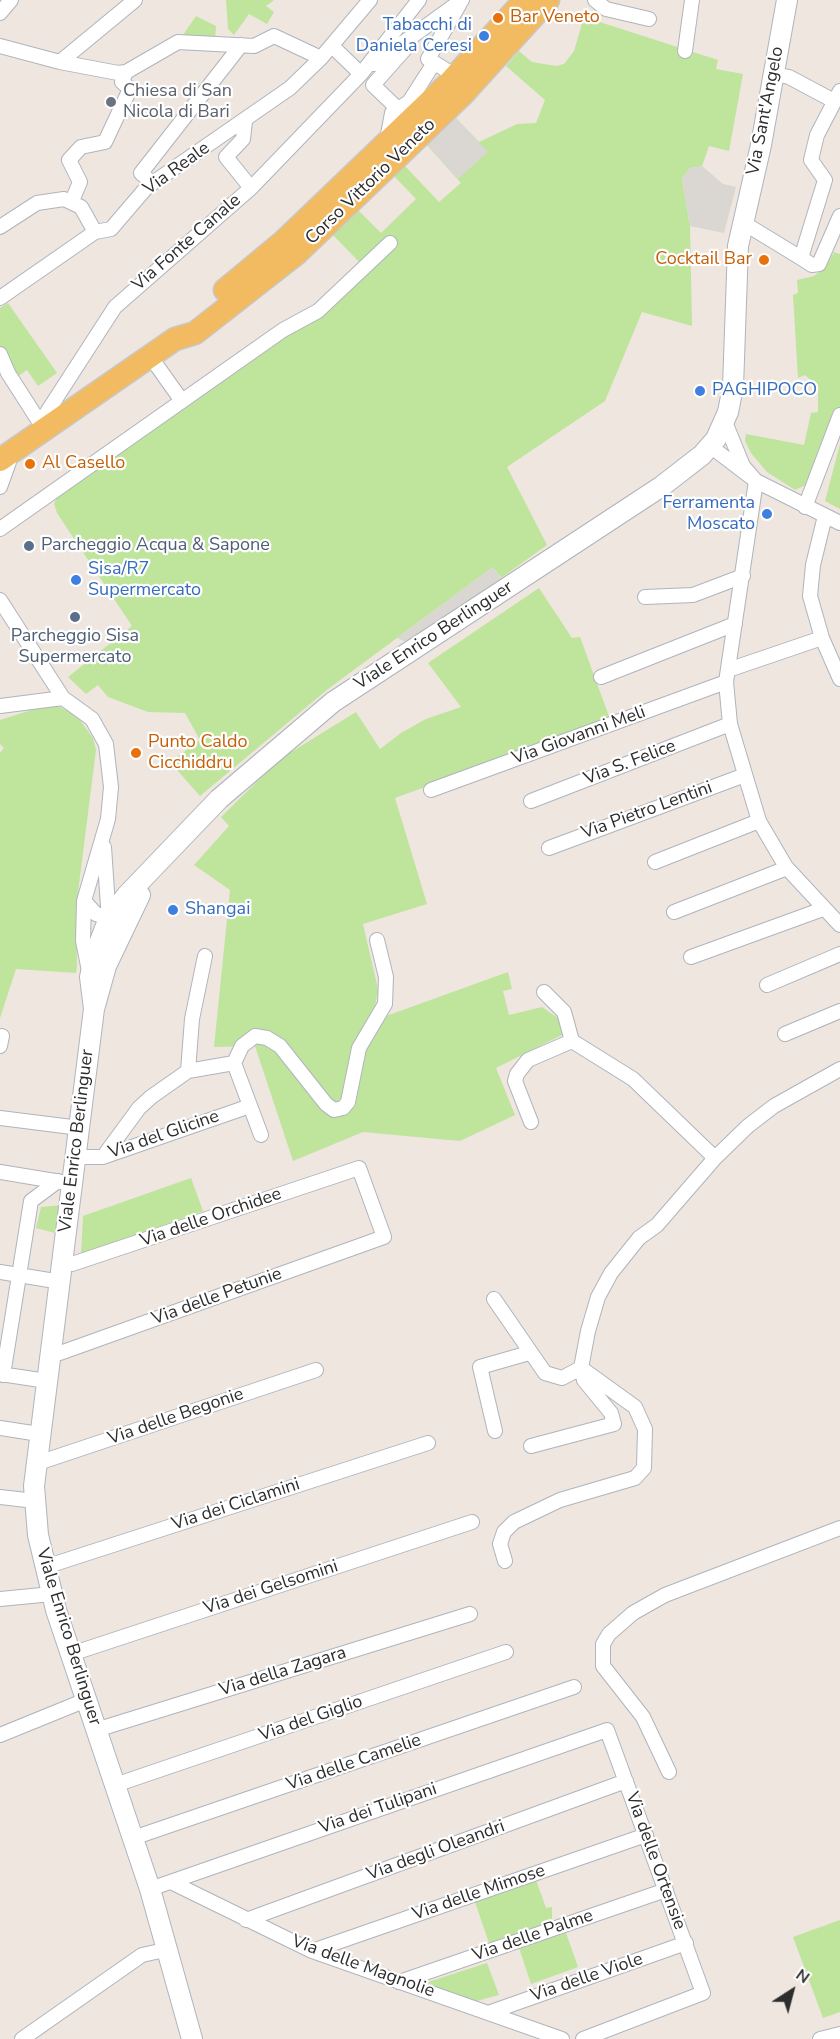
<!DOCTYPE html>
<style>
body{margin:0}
#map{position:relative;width:840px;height:2039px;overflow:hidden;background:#eee6df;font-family:"Nunito Sans",sans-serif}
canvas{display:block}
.north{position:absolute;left:762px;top:1961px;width:60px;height:60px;-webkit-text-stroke:4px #fff;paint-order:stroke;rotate:36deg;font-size:16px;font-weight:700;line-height:24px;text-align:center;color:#2d2d2d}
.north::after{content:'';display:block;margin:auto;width:21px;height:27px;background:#2d2d2d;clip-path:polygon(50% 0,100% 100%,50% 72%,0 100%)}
</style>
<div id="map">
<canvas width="840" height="2039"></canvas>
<div class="north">N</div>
</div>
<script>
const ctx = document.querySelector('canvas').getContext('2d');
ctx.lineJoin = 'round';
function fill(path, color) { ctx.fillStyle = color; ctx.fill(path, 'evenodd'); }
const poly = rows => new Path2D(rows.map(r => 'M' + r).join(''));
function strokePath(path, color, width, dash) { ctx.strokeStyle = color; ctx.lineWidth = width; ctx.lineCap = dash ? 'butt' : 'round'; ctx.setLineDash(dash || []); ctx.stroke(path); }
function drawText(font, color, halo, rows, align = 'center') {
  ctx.font = font + ' "Nunito Sans",sans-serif'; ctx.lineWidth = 4.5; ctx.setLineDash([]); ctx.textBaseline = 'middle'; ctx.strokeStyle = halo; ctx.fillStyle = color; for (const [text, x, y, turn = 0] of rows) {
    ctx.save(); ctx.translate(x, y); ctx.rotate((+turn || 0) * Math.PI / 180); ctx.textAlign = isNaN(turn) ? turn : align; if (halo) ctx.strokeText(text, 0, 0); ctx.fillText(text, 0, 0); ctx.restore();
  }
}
const green = poly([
 [226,0,274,0,266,6,274,12,267,24,249,14,234,35,228,29],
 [196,16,216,26,215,40,174,39,183,35],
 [584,17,718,60,716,69,743,74,729,151,709,146,702,166,690,168,682,179,690,226,692,326,642,312,605,401,507,467,547,545,501,578,493,567,328,689,200,796,170,762,200,740,185,713,148,712,108,697,98,685,86,694,68,677,132,626,57,513,54,504,58,494,364,267,333,235,358,210,381,233,416,199,393,175,404,165,439,202,461,183,426,144,455,117,479,142,517,124,536,123,545,100,506,66,519,51,532,62,556,66,564,64,574,51],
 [834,252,840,254,840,408,831,419,808,484,795,490,767,472,751,453,745,441,746,434,804,445,811,413,818,412,818,386,805,375,798,378,793,295,798,293,797,280,814,276,825,268],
 [8,303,57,373,38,386,27,370,14,379,0,345,0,308],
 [840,444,840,509,825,501],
 [539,588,572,638,580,637,610,719,395,798,427,904,363,924,378,989,375,1007,364,1024,508,972,512,989,503,991,509,1015,542,1007,574,1029,496,1068,515,1115,460,1141,363,1132,293,1161,255,1046,214,1047,230,890,194,865,229,826,221,817,280,759,356,712,380,749,401,733,426,719,461,707,428,663],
 [44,706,58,706,77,716,93,738,96,750,76,908,77,966,76,973,16,969,0,1018,0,753,4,748,0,744,0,720],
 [191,1178,203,1211,81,1254,83,1216],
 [63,1205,59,1234,36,1228,41,1207],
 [536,1880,546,1908,552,1907,552,1921,489,1943,475,1902],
 [840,1920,840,2012,823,2018,793,1937],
 [565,1930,578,1967,531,1984,518,1945],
 [487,1963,499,1995,477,2001,432,1986,428,1982]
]);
const plaza = poly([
 [455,117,488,152,458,179,426,144],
 [702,166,723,184,736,187,724,233,690,226,682,179,690,168],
 [493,567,503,582,411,644,397,638]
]);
const street = poly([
 [595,0,606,9,649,19],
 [0,13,11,0],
 [0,46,60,62,118,73,126,72,178,42,254,46,274,36,321,58],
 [332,46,361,74],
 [685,51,692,0],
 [60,62,135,0],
 [374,64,462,0],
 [774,74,789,77,834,101],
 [456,76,428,59,459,5],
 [398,109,373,85,405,49],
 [245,121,243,139,226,157,251,188],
 [387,140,392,113,409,102,434,63],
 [152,183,141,173,241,45],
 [72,201,80,182,69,160,81,147,105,142,130,89,122,82,126,72],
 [742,222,801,258,825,180,811,160,817,135,840,91],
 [0,227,37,203,64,199,81,207,95,232],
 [801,258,812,265,819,264,840,216],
 [0,298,95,232,111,229,147,187,290,88,321,58,370,0],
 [0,354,8,373,40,423],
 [150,356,182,401],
 [725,422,743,466,756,481,726,682,730,724,759,821,786,867,840,925],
 [44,430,40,423,115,307,251,188,361,74,419,0],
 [710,446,756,481,840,523],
 [0,487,9,462,5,456],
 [805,507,840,415],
 [825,516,813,565,810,596,822,638,840,679],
 [0,529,283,330,318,311,390,243],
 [645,597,693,595,743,576],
 [0,600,63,698],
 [728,670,822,638],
 [601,677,735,624],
 [0,706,63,698,92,719,106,744,111,787,108,819,84,901,83,941,89,971],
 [431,790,726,682],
 [531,801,730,724],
 [104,847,109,921],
 [549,848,745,775],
 [655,862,759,821],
 [84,901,96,914,109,918,116,916],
 [674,912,787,868],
 [691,957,823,909],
 [767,985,840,954],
 [544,992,564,1012,572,1041],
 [785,1034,840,1011],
 [0,1046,2,1036],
 [234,1063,261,1135],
 [188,1071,192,1019,205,956],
 [0,1118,80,1128],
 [531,1122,515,1081,517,1074,528,1060,572,1041,633,1079,715,1158],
 [76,1157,103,1157,250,1106],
 [103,1157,139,1108,151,1097,188,1071,234,1063,242,1046,255,1036,267,1038,280,1046,326,1104,334,1110,343,1108,348,1102,359,1048,385,1004,386,977,377,940],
 [0,1172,61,1182],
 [0,1272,61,1282],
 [494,1299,545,1373,562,1378,581,1368],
 [50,1352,60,1353,384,1237,359,1168,72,1264,62,1263],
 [0,1374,47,1381],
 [3,1375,31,1201,58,1181],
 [0,1428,39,1434],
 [495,1431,480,1367,529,1353],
 [531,1446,614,1424,611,1413,584,1380,581,1368,588,1331,598,1297,611,1273,639,1238,657,1225,715,1158,748,1126,774,1106,840,1069],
 [35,1464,316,1370],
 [0,1497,35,1501],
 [505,1561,500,1544,504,1532,514,1522,560,1500,635,1478,644,1468,645,1429,635,1407,581,1368],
 [45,1567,428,1443],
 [0,1599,52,1594],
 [71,1654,472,1522],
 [96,1730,470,1614],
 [0,1735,86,1700],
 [669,1772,643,1717,603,1666,603,1644,609,1634,633,1613,665,1595,840,1528],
 [115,1785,506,1652],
 [133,1838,574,1687],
 [171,1882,312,1951,562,2039],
 [150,1889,607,1730,703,1993,583,2039],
 [246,1920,626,1781],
 [312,1951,646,1835],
 [399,1982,666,1890],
 [488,2013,686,1943],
 [22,2039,142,1955,169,1949],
 [820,2039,840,2034]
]);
const secondary = poly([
 [140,895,106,966,94,1009,34,1486,38,1535,56,1610,150,1889,192,2039],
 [94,1009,90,977,95,954,109,918,127,895,219,799,333,702,662,486,702,455,716,439,728,412,733,387,738,246,761,145,787,0]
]);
const primary = poly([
 [225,290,284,241,449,83,525,0],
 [0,460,175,339,195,333,296,254,462,95,548,0]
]);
const markers = [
 [498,18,6,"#e8710a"],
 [484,36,6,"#3f7fe0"],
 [111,102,6,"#6b7280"],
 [764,260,6,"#e8710a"],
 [700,391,6,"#3f7fe0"],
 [30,464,6,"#e8710a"],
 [767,514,6,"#3f7fe0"],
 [29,546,6,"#5c6f8a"],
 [76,580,6,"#3f7fe0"],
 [75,617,6,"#5c6f8a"],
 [136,753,6,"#e8710a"],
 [173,910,6,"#3f7fe0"]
];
const foodNames = [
 ["Bar Veneto",510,18],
 ["Cocktail Bar",752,260,"right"],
 ["Al Casello",42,464],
 ["Punto Caldo",148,743],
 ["Cicchiddru",148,764]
];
const shopNames = [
 ["Tabacchi di",472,26,"right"],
 ["Daniela Ceresi",472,47,"right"],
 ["PAGHIPOCO",712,391],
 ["Ferramenta",755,504,"right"],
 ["Moscato",755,525,"right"],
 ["Sisa/R7",88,570],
 ["Supermercato",88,591],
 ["Shangai",185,910]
];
const worshipNames = [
 ["Chiesa di San",123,92],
 ["Nicola di Bari",123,113]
];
const streetNames = [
 ["Via Sant'Angelo",766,111,-79],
 ["Via Reale",177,169,-36],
 ["Corso Vittorio Veneto",371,182,-44],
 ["Via Fonte Canale",187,243,-41],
 ["Viale Enrico Berlinguer",434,636,-33],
 ["Via Giovanni Meli",579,736,-20],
 ["Via S. Felice",630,763,-21],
 ["Via Pietro Lentini",647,811,-20],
 ["Via del Glicine",164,1135,-19],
 ["Viale Enrico Berlinguer",77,1141,-83],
 ["Via delle Orchidee",211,1218,-19],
 ["Via delle Petunie",217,1297,-20],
 ["Via delle Begonie",176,1417,-19],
 ["Via dei Ciclamini",236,1505,-18],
 ["Via dei Gelsomini",271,1588,-18],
 ["Viale Enrico Berlinguer",68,1637,73],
 ["Via della Zagara",283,1672,-17],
 ["Via del Giglio",311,1719,-19],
 ["Via delle Camelie",354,1763,-19],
 ["Via dei Tulipani",378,1809,-19],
 ["Via degli Oleandri",436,1851,-20],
 ["Via delle Ortensie",655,1861,70],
 ["Via delle Mimose",479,1893,-19],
 ["Via delle Palme",533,1936,-19],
 ["Via delle Magnolie",363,1967,20],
 ["Via delle Viole",587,1978,-19]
];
const serviceNames = [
 ["Parcheggio Acqua & Sapone",41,546],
 ["Parcheggio Sisa",75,637,"center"],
 ["Supermercato",75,658,"center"]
];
fill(green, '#bfe49c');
fill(plaza, '#dad6d2');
strokePath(street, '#afb4bd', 16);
strokePath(secondary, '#afb4bd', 22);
strokePath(primary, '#c8c8c8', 25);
strokePath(street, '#fff', 14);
strokePath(secondary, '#fff', 20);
strokePath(primary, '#f2bb61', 22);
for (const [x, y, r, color] of markers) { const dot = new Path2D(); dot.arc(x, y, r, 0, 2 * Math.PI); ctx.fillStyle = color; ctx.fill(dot); strokePath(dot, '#fff', 2); }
drawText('18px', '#c56008', '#fff', foodNames, 'left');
drawText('18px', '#366cbe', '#fff', shopNames, 'left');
drawText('18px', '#5b616d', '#fff', worshipNames, 'left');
drawText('18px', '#2d2d2d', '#fff', streetNames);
drawText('18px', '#4e5e75', '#fff', serviceNames, 'left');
</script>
